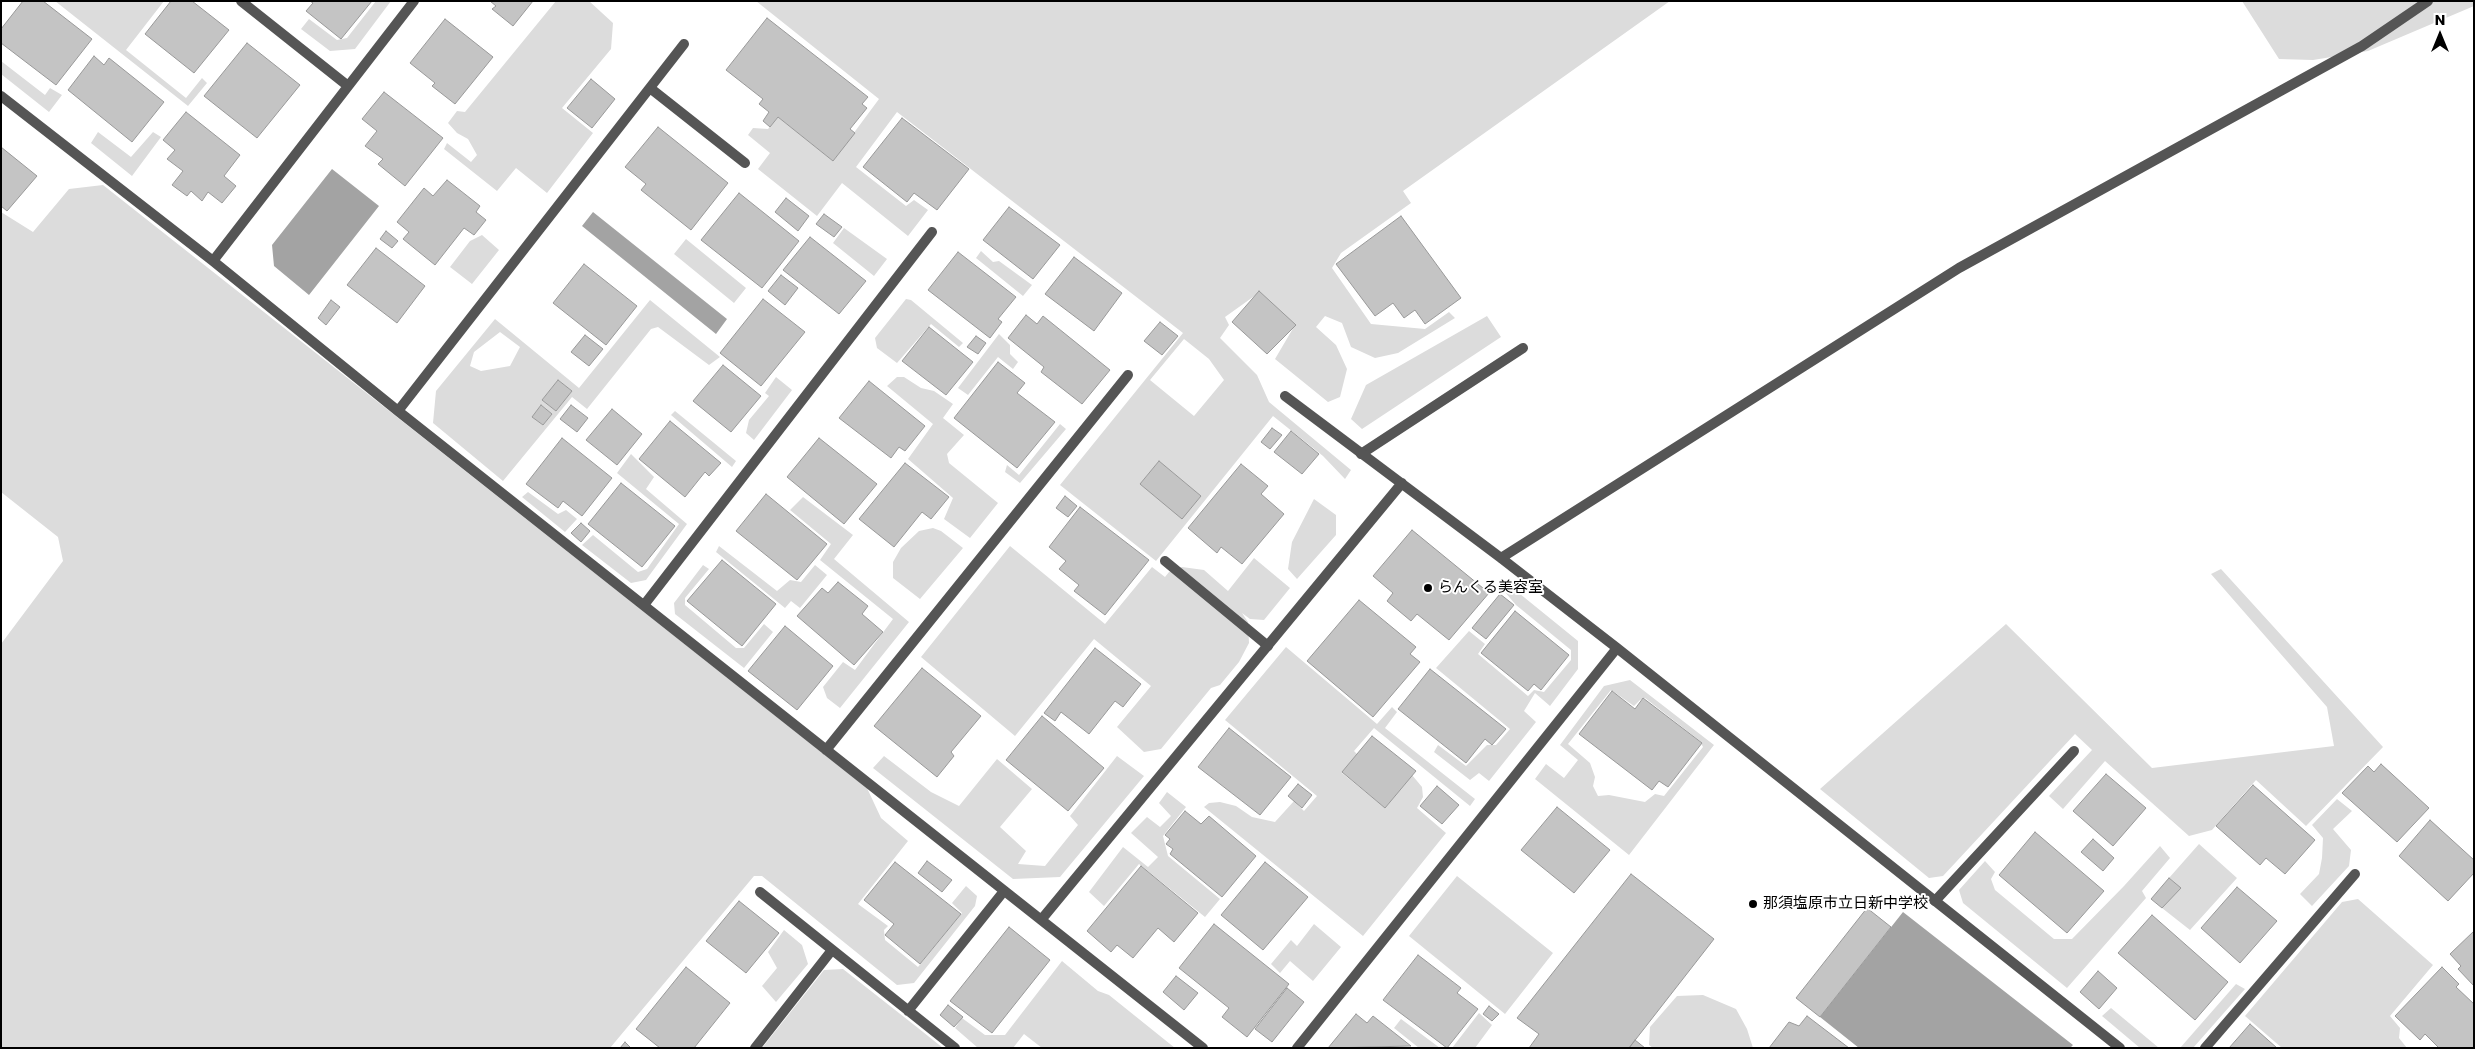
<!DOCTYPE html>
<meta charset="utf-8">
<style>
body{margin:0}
#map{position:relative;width:2475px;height:1049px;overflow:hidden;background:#fff;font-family:Poppins,sans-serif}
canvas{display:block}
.frame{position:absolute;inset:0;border:2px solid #000;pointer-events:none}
.north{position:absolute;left:2415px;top:10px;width:50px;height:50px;-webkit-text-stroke:4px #fff;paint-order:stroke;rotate:0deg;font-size:14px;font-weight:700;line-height:20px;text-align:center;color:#000}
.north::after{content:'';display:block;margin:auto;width:18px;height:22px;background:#000;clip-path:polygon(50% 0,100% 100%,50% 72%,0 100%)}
</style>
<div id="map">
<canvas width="2475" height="1049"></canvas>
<div class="frame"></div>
<div class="north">N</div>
</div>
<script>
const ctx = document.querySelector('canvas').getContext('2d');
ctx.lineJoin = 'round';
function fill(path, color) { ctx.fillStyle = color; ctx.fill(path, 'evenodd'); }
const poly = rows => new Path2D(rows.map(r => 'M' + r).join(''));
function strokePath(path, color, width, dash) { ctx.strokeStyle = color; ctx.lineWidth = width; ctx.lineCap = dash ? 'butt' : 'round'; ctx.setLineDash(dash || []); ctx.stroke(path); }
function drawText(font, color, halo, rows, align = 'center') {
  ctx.font = font + ' Poppins,"Noto Sans JP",sans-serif'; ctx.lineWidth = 4; ctx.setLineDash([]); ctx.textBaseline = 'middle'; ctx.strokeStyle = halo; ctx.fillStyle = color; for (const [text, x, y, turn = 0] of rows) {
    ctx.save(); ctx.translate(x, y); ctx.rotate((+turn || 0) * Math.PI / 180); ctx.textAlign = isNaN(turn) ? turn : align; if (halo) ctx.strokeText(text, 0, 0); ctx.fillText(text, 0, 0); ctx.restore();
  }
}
const green = poly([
 [55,1,164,1,126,50,186,98,202,78,207,83,188,106],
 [376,1,391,1,355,49,330,51,301,29,309,19,337,40,347,38],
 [556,1,589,1,613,23,611,49,562,108,593,133,547,193,516,168,497,191,444,149,447,143,471,162,477,155,468,139,457,133,448,123,457,111,465,112],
 [756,1,1670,1,1403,191,1411,203,1341,253,1332,268,1371,324,1425,329,1449,312,1455,318,1398,353,1375,358,1351,347,1342,323,1325,316,1316,327,1336,345,1347,369,1340,397,1328,402,1275,359,1295,325,1260,292,1225,317,1229,325,1220,338,1257,375,1269,402,1351,470,1345,479,1323,456,1273,416,1156,561,1060,485,1183,333,897,112,856,167,906,206,914,200,928,210,908,236,842,183,817,216,758,169,770,153,748,135,753,128,768,129,778,117,833,161,879,99],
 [1184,339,1209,359,1224,380,1194,416,1150,380],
 [1159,461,1201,496,1182,518,1140,484],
 [2242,1,2474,1,2474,6,2368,51,2313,60,2279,59],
 [1,61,45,95,50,88,62,95,49,112,1,74],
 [98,132,131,157,153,132,161,137,132,176,91,143],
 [103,185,867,788,881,818,908,841,858,904,888,926,884,930,885,940,918,967,962,913,952,903,966,886,977,896,975,906,914,983,897,985,762,876,754,876,610,1048,1,1048,1,644,63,561,58,537,1,492,1,212,33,232,69,189],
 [844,228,887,259,874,276,833,243],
 [482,235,499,250,472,284,450,267,470,241],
 [686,239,746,288,734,303,674,254],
 [981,251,993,262,999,261,1032,285,1023,296,976,258],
 [906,299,911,300,963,343,959,347,931,324,897,363,877,348,875,338],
 [650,300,720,357,709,365,658,327,651,329,587,409,572,397,503,481,433,423,436,391,495,319,579,388],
 [500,332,520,347,510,366,481,371,470,366,474,352],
 [558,380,572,391,556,411,542,400],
 [541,405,552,414,543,425,532,417],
 [1487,316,1501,337,1362,429,1351,419,1366,385],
 [999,334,1010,345,1010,354,1018,362,1013,369,998,357,968,395,958,388],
 [776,377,792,390,754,440,746,433,749,420,769,396,765,393],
 [897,377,904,377,921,388,934,391,953,404,943,418,964,435,947,454,949,463,998,503,970,538,944,519,953,498,908,459,933,424,887,386],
 [675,411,736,461,732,467,671,415],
 [1060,424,1066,429,1020,483,1005,472,1007,465,1019,475],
 [631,454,654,477,646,489,687,524,646,580,631,583,582,545,593,535,638,572,647,569,679,524,617,473],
 [528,492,558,514,566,510,577,519,565,532,522,497],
 [803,497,853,535,834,559,909,622,840,708,827,698,823,687,843,662,855,670,893,619,820,560,831,544,790,510],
 [1314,499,1336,515,1336,535,1297,579,1288,569,1292,542],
 [933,528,941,531,963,548,920,599,893,578,893,562,901,548,919,531],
 [719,546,777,591,790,580,801,582,815,565,827,575,800,608,791,601,785,608,716,552],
 [1010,546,1105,624,1152,567,1165,577,1169,572,1182,567,1204,570,1228,591,1254,558,1290,588,1264,620,1250,619,1242,613,1248,622,1249,643,1239,662,1220,685,1211,688,1161,749,1144,752,1117,727,1151,686,1094,639,1015,736,921,657],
 [703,565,709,569,685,598,685,605,736,648,744,648,764,624,773,632,744,668,675,614,674,603],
 [2221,569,2383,747,2306,826,2256,780,2212,830,2189,836,2105,761,2063,809,2049,796,2092,750,2075,734,1943,876,1929,878,1820,789,2006,624,2152,768,2334,746,2327,707,2211,574],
 [1509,585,1578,641,1578,669,1550,706,1535,693,1524,711,1536,722,1489,781,1479,773,1470,780,1434,752,1438,745,1466,766,1487,745,1496,745,1510,729,1436,668,1469,631,1485,644,1478,654,1528,696,1534,690,1544,692,1571,660,1571,650,1516,605,1504,591],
 [1286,647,1377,724,1392,707,1397,712,1385,728,1475,799,1470,806,1374,728,1354,751,1357,754,1342,773,1385,808,1412,775,1422,787,1423,797,1417,808,1446,833,1363,936,1204,807,1209,803,1220,802,1236,806,1252,817,1275,822,1294,801,1304,811,1317,796,1225,720],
 [1630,680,1714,745,1629,855,1535,779,1546,764,1564,778,1578,760,1560,745,1604,686],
 [1611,690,1634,706,1640,700,1645,698,1700,741,1703,747,1664,796,1655,794,1645,802,1609,795,1598,796,1593,786,1595,777,1590,763,1568,744],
 [884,756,931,792,959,806,997,759,1032,789,1000,827,1026,851,1018,864,1045,866,1078,825,1070,816,1117,756,1144,776,1060,877,1013,879,873,768],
 [1167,792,1186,807,1163,836,1168,856,1220,899,1205,917,1139,864,1104,906,1089,892,1123,847,1148,867,1158,857,1131,833,1147,817,1160,827,1171,816,1159,803],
 [2337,799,2352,811,2333,829,2351,850,2349,866,2312,906,2300,894,2319,874,2322,858,2323,838,2312,825],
 [2199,844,2237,878,2190,930,2162,908,2180,888,2169,878],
 [2160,846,2170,858,2142,891,2146,898,2067,988,1963,903,1959,890,1985,861,1995,872,1991,879,1995,890,2054,939,2072,939,2124,886],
 [1457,876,1553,953,1505,1014,1409,936],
 [2358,899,2433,965,2390,1016,2400,1028,2399,1038,2407,1048,2282,1048,2245,1016,2342,902],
 [1314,924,1341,947,1313,981,1290,961,1280,973,1271,964,1291,940,1297,946],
 [784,930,802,945,808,964,776,1002,762,986,777,968,768,952],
 [1062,961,1098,991,1109,995,1175,1048,1042,1048,1024,1034,1013,1048,978,1048,955,1028,962,1018,985,1035,1005,1035],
 [843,969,918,1028,943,1048,762,1048,824,970],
 [2236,984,2245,989,2193,1048,2180,1048],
 [1703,995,1736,1009,1747,1029,1753,1048,1653,1048,1649,1045,1650,1027,1677,996],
 [2111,1008,2159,1048,2140,1048,2102,1016],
 [1479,1013,1492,1025,1475,1048,1452,1048],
 [1401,1019,1440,1048,1419,1048,1394,1028]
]);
const water = poly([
 [332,169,379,206,309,295,274,266,272,245],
 [593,212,727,319,716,334,582,226],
 [1903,912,2073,1045,2070,1048,1859,1048,1820,1017]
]);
const building = poly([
 [23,1,43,1,92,39,56,85,1,43,1,29,23,1],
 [171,1,192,1,229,30,194,73,145,34,171,1],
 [310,1,372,1,341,39,306,11,313,3,310,1],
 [490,1,533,1,513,26,492,9,496,6,490,1],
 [767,18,868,97,862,104,867,108,850,129,855,133,833,161,778,117,770,127,763,121,769,112,759,104,763,99,726,70,767,18],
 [445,19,493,57,455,104,432,86,435,83,410,63,445,19],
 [247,43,300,85,257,138,204,96,247,43],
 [94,56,104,65,109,58,164,102,132,142,68,90,94,56],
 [591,79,615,99,592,128,567,108,591,79],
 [384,92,443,138,405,186,378,164,383,159,365,146,377,131,362,119,384,92],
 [186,112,240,155,224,176,236,186,222,203,208,192,202,201,191,191,187,196,172,185,183,171,167,159,175,150,163,140,186,112],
 [902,118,969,169,937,210,914,193,907,202,863,167,902,118],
 [658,127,728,183,691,230,641,190,646,184,625,167,658,127],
 [1,147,37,176,7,211,1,206,1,147],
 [447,180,480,206,476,212,486,220,474,235,464,228,435,265,403,239,409,232,397,222,424,188,433,196,447,180],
 [739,193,799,241,762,288,701,240,739,193],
 [786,198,809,216,798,231,775,212,786,198],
 [1009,207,1060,245,1033,279,983,240,1009,207],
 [824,214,842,227,834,237,816,224,824,214],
 [1401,216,1461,298,1425,324,1415,310,1404,318,1393,303,1375,316,1336,264,1401,216],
 [386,231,398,241,392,248,380,239,386,231],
 [810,237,866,281,839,314,783,270,810,237],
 [376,248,425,286,397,323,347,285,376,248],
 [958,252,1016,297,998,319,1002,322,990,338,928,290,958,252],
 [1074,257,1122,293,1094,331,1045,294,1074,257],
 [584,264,637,306,606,345,553,303,584,264],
 [781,275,798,288,785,305,768,291,781,275],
 [1259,291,1296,325,1267,354,1232,322,1259,291],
 [763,299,805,332,761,386,720,353,763,299],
 [331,300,340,307,326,325,318,318,331,300],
 [1026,315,1037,324,1043,316,1110,370,1082,404,1041,372,1044,367,1008,338,1026,315],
 [1160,322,1178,336,1162,355,1144,341,1160,322],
 [929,327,973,362,946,395,902,361,929,327],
 [585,335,603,349,589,366,571,352,585,335],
 [976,336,986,343,978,354,967,347,976,336],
 [998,362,1025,383,1017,393,1055,422,1017,468,954,418,998,362],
 [723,365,761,396,731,432,693,401,723,365],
 [558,380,572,391,556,411,542,400,558,380],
 [869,381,925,426,905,451,899,447,891,458,839,418,869,381],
 [541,405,552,414,543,425,532,417,541,405],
 [571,405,588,418,577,432,560,419,571,405],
 [612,409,642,434,617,465,586,440,612,409],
 [670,421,721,463,709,476,705,472,685,497,639,459,670,421],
 [1272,428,1282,435,1270,449,1261,442,1272,428],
 [1291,431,1319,454,1302,474,1274,452,1291,431],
 [562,438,612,478,582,516,563,501,558,508,526,484,562,438],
 [819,438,877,484,844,524,787,477,819,438],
 [1159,461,1201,496,1182,519,1140,484,1159,461],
 [905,463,949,497,931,519,922,512,894,547,859,519,905,463],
 [1241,464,1268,486,1261,494,1284,514,1242,564,1221,547,1217,553,1188,528,1241,464],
 [621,483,675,526,642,567,588,524,621,483],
 [766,494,827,544,797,580,736,531,766,494],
 [1065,496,1077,506,1068,517,1056,508,1065,496],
 [1080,507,1149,560,1105,615,1074,591,1079,585,1059,569,1066,561,1049,547,1080,507],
 [581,523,590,531,581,542,571,533,581,523],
 [1412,530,1489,593,1449,640,1417,614,1411,621,1387,601,1393,593,1373,576,1412,530],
 [722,560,776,604,742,646,687,601,722,560],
 [838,582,868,606,862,614,883,632,854,665,797,616,822,588,828,593,838,582],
 [1500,594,1514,605,1486,639,1472,628,1500,594],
 [1359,600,1416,647,1410,654,1420,662,1373,717,1307,661,1359,600],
 [1515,611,1569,655,1541,690,1534,684,1528,691,1481,653,1515,611],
 [785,626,833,666,797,710,748,671,785,626],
 [1095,648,1141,684,1123,707,1115,701,1089,734,1061,712,1055,721,1044,713,1095,648],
 [922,668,981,716,951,752,954,756,937,777,874,726,922,668],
 [1430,669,1506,729,1492,745,1485,739,1466,763,1398,709,1430,669],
 [1612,691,1635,709,1643,698,1702,743,1668,787,1659,781,1652,790,1579,734,1612,691],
 [1042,716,1104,768,1068,811,1006,760,1042,716],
 [1229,728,1291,777,1260,815,1198,767,1229,728],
 [1372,736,1416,771,1385,808,1342,772,1372,736],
 [2381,764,2429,808,2397,842,2342,793,2368,766,2374,772,2381,764],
 [2106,774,2146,808,2113,846,2073,811,2106,774],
 [1298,784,1312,795,1302,808,1288,796,1298,784],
 [2253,785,2315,840,2285,874,2266,858,2260,865,2216,826,2253,785],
 [1437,786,1459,805,1442,824,1420,806,1437,786],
 [1557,807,1610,850,1574,893,1521,850,1557,807],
 [1185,811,1201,824,1209,816,1256,856,1222,897,1170,854,1173,849,1166,844,1170,839,1165,835,1185,811],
 [2430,820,2474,860,2474,873,2448,901,2399,856,2430,820],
 [2035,832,2104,891,2067,933,1999,875,2035,832],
 [2093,839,2114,858,2103,871,2081,852,2093,839],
 [927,861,952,880,942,892,918,873,927,861],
 [895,862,961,914,920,964,885,935,894,924,864,900,895,862],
 [1265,862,1308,897,1263,950,1221,915,1265,862],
 [1141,866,1198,913,1174,942,1158,928,1133,958,1117,945,1111,952,1087,931,1141,866],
 [1631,874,1714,939,1629,1048,1529,1048,1539,1034,1517,1018,1631,874],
 [2169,878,2181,888,2162,908,2151,899,2169,878],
 [2237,887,2277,921,2240,963,2201,928,2237,887],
 [739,901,779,933,746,973,706,941,739,901],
 [1867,908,1891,927,1820,1017,1796,998,1867,908],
 [2152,915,2228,982,2195,1020,2118,953,2152,915],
 [1214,924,1289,984,1247,1037,1222,1017,1229,1008,1179,968,1214,924],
 [1009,927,1050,960,992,1033,950,1001,1009,927],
 [2474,931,2474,986,2458,969,2461,966,2450,954,2474,931],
 [1418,955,1461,988,1457,993,1478,1009,1447,1048,1383,1000,1418,955],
 [686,967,730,1003,694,1048,660,1048,636,1029,686,967],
 [2442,967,2459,984,2456,987,2474,1004,2474,1048,2439,1048,2425,1034,2420,1040,2395,1016,2442,967],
 [2098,971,2117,988,2099,1009,2080,992,2098,971],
 [1176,976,1198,993,1184,1010,1163,992,1176,976],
 [1287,988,1304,1002,1272,1042,1255,1029,1287,988],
 [948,1005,963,1017,954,1027,940,1015,948,1005],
 [1489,1006,1499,1014,1492,1021,1483,1014,1489,1006],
 [1356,1014,1367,1023,1373,1016,1411,1046,1328,1048,1356,1014],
 [1807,1016,1849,1048,1769,1048,1789,1022,1799,1026,1807,1016],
 [2250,1024,2277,1048,2229,1048,2250,1024],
 [1635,1040,1645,1048,1629,1048,1635,1040],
 [625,1042,631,1048,620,1048,625,1042]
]);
const lane = poly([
 [1361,454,1523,348],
 [1165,561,1268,646],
 [1935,901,2074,751],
 [2205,1048,2355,874]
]);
const street = poly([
 [241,1,348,86],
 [650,88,745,163],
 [1,96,213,261,398,411,1203,1048],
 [213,261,414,1],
 [1285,396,1501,558,1617,648,2120,1048],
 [398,411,684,44],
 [1501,558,1959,268,2362,46,2428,1],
 [644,605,932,232],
 [826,750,1128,375],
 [760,892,955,1048],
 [1041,920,1402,483],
 [908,1011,1004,891],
 [755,1048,832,950],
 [1297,1048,1617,648]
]);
const markers = [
 [1428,588,5,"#000"],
 [1753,904,5,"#000"]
];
const poiNames = [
 ["らんくる美容室",1438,588],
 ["那須塩原市立日新中学校",1763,904]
];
fill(green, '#dcdcdc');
fill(water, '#a3a3a3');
fill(building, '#c4c4c4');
strokePath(building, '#999', 1);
strokePath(lane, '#555', 10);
strokePath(street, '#555', 10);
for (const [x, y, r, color] of markers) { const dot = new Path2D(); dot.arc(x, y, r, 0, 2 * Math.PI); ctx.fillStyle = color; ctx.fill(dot); strokePath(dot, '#fff', 2); }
drawText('15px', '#000', '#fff', poiNames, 'left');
</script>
